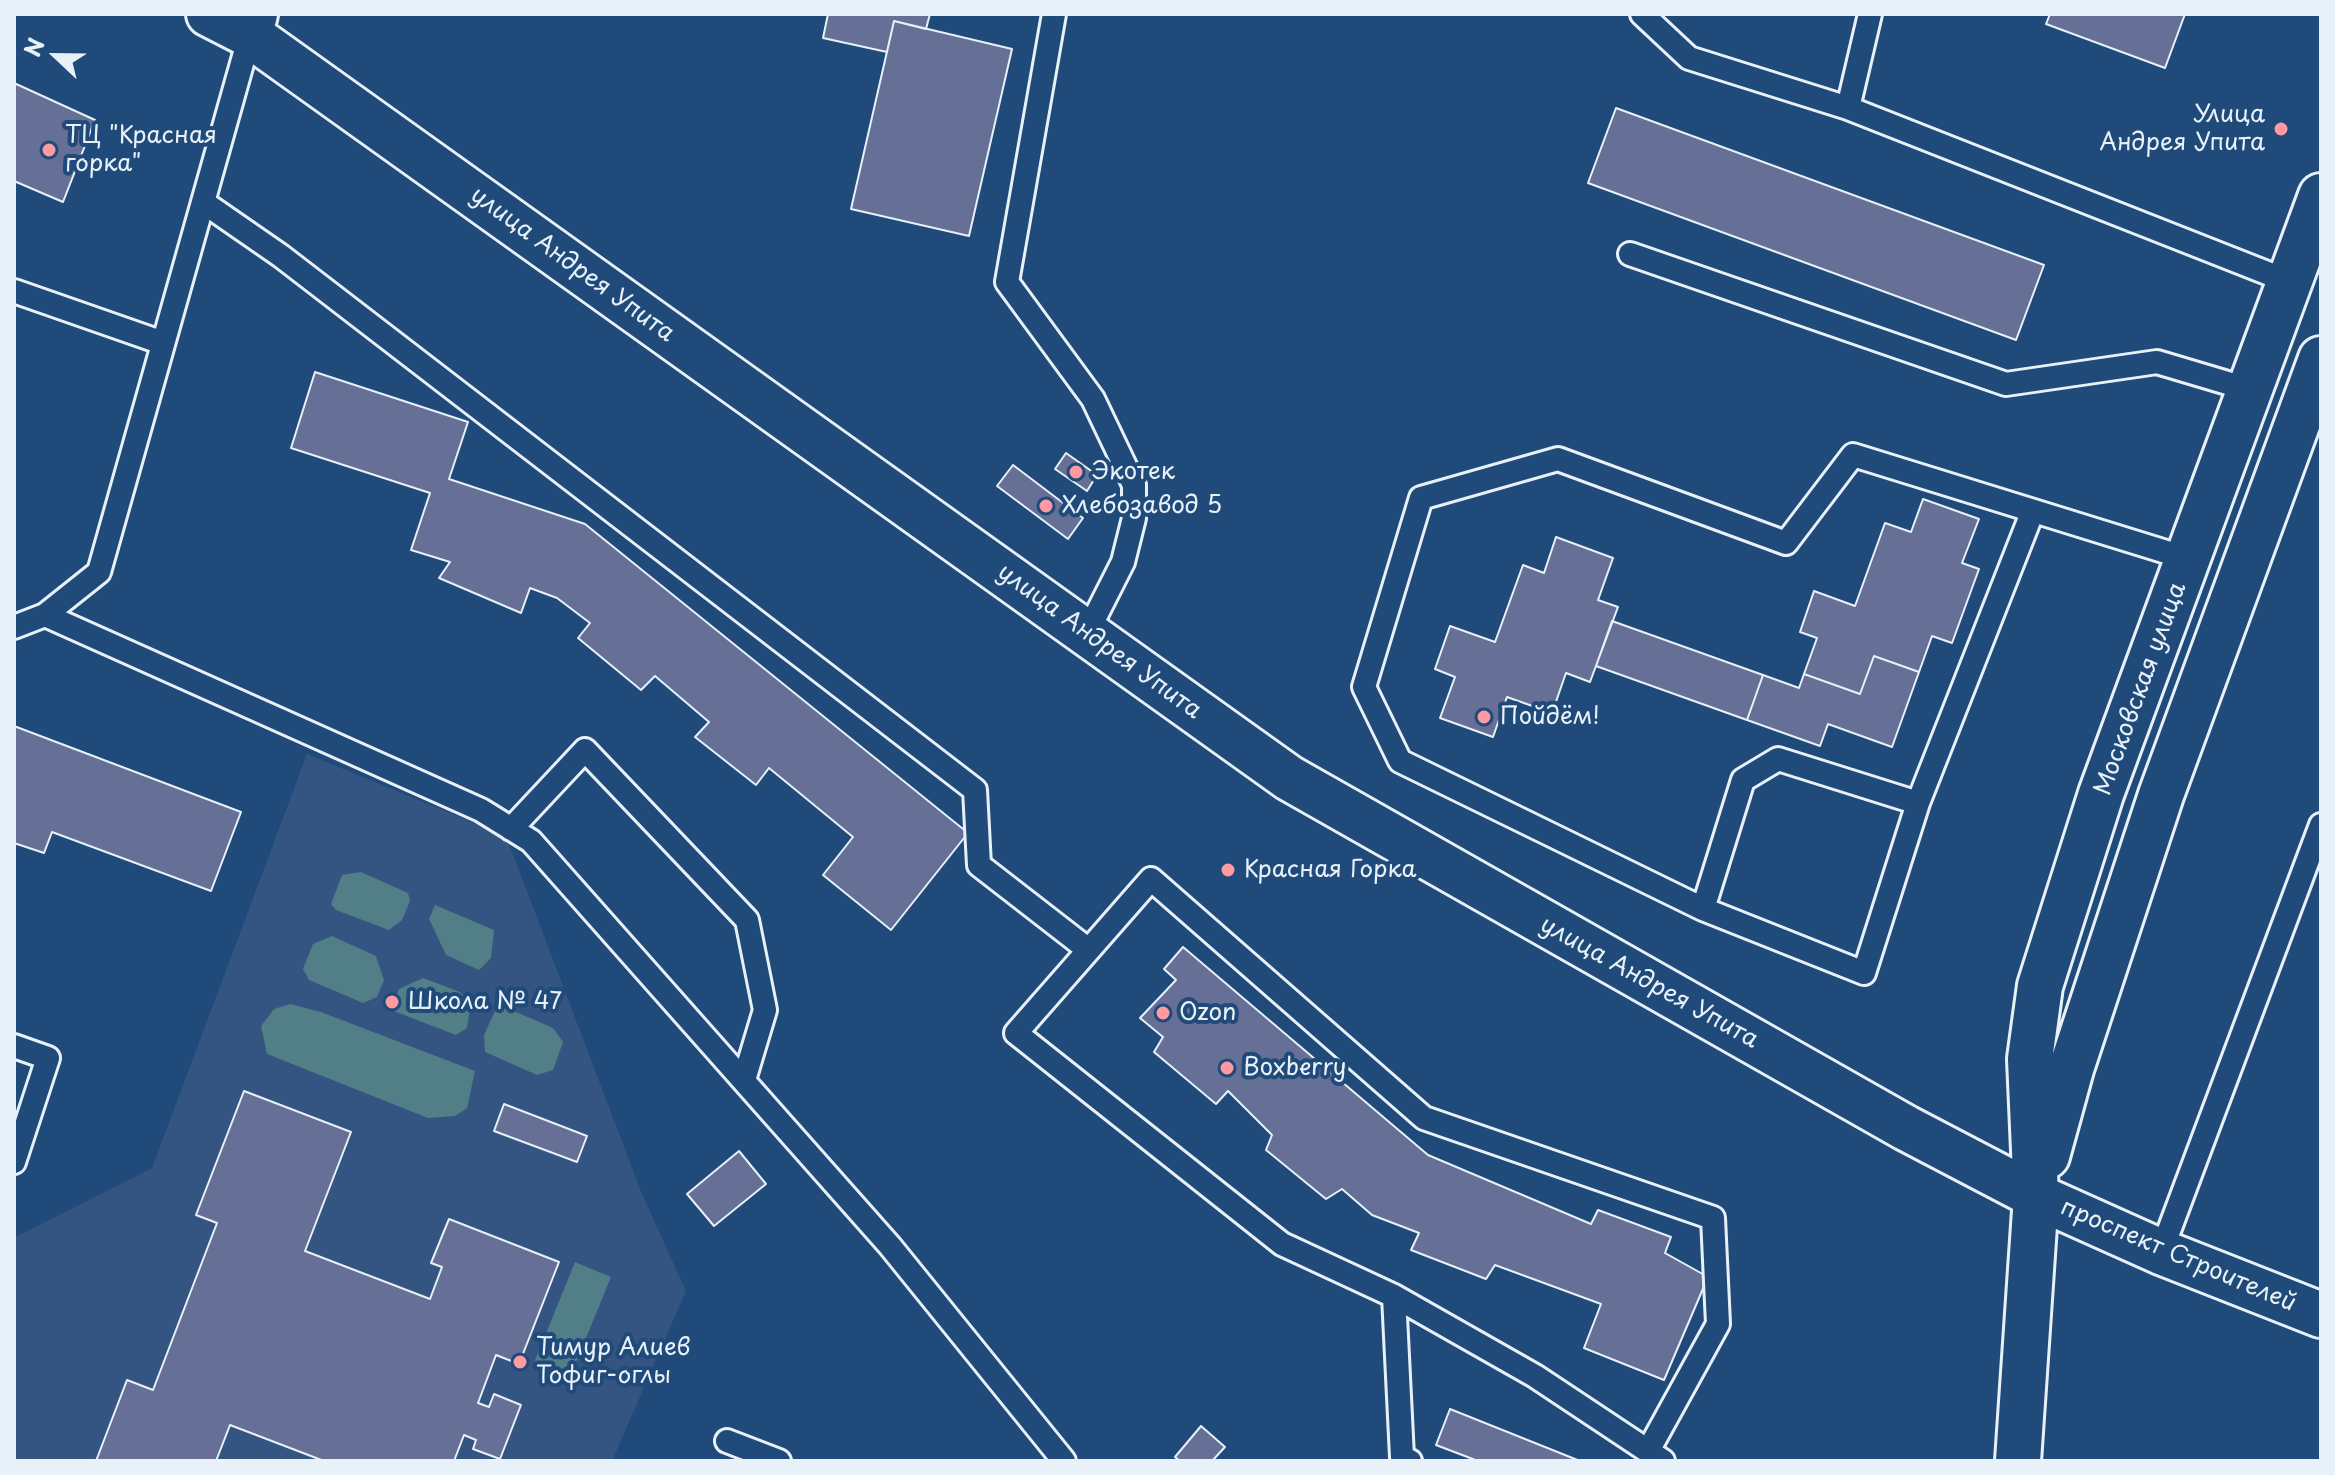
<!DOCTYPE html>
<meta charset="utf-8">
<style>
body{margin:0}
#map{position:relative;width:2335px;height:1475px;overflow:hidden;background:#1f4a7a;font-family:"Playpen Sans",sans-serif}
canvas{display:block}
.frame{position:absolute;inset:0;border:16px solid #e8f1f8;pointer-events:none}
.north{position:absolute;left:16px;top:16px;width:80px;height:80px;-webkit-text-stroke:6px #1f4a7a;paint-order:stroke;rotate:292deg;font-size:22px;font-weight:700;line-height:32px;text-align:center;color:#e8f1f8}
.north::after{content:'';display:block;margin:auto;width:28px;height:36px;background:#e8f1f8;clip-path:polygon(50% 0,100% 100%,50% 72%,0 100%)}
</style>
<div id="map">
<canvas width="2335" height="1475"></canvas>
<div class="frame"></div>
<div class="north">N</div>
</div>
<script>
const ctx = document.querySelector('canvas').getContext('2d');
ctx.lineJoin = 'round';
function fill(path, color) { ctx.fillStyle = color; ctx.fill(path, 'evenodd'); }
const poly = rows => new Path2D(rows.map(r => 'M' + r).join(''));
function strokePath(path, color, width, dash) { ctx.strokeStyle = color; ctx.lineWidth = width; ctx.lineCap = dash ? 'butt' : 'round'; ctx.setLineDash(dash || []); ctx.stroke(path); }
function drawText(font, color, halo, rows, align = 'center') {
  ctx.font = font + ' "Playpen Sans",sans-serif'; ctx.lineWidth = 8; ctx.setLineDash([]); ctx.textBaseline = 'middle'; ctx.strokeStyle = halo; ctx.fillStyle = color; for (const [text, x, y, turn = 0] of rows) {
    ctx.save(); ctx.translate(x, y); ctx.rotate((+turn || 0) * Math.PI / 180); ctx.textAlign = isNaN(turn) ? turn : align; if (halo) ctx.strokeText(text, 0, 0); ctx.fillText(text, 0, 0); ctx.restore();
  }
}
const built = poly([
 [307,754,506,836,642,1194,686,1291,612,1461,14,1461,14,1238,152,1168]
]);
const green = poly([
 [361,872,408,893,410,901,402,920,389,930,336,910,331,904,342,875],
 [435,905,494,930,491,958,479,970,446,955,429,919],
 [332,936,376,956,384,980,377,997,363,1003,309,980,303,969,313,944],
 [423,978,460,992,471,1003,467,1028,456,1035,391,1010,399,989],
 [290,1004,321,1012,475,1071,467,1108,455,1116,428,1118,267,1054,261,1026,274,1009],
 [507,1008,553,1028,563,1042,553,1070,537,1075,485,1052,484,1035,495,1011],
 [575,1262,611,1277,570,1377,534,1363]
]);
const building = poly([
 [828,14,930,14,926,29,894,21,887,52,823,38,828,14],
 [2050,14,2185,14,2165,68,2046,24,2050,14],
 [894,21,1012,49,969,236,851,209,894,21],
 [14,83,95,120,63,202,14,181,14,83],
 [1616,108,2044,265,2016,340,1588,183,1616,108],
 [315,372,468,422,449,479,585,524,968,833,891,930,823,875,853,837,769,768,756,785,695,737,709,722,655,676,641,690,578,638,590,623,557,598,530,588,521,613,439,578,450,562,411,550,430,493,291,448,315,372],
 [1066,453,1097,475,1087,491,1055,469,1066,453],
 [1013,465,1083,518,1068,539,997,486,1013,465],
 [1923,499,1979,519,1962,563,1979,569,1952,643,1932,636,1919,672,1874,656,1860,694,1804,674,1817,638,1800,632,1814,591,1855,606,1885,523,1911,532,1923,499],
 [1556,537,1613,558,1598,600,1618,607,1590,682,1566,673,1552,713,1507,697,1493,737,1440,718,1455,677,1435,669,1450,626,1495,642,1523,565,1544,573,1556,537],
 [1612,621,1763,675,1747,720,1596,666,1612,621],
 [1874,656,1919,672,1892,747,1828,724,1820,746,1747,720,1763,675,1799,688,1804,674,1860,694,1874,656],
 [14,726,241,812,211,891,52,832,44,853,14,843,14,726],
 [1183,947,1428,1155,1591,1224,1598,1210,1671,1237,1665,1253,1708,1277,1664,1380,1584,1348,1601,1304,1495,1265,1486,1279,1411,1250,1419,1233,1372,1215,1342,1189,1326,1199,1266,1150,1272,1135,1228,1091,1216,1104,1154,1052,1163,1037,1140,1018,1176,980,1164,969,1183,947],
 [244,1091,351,1132,305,1251,430,1299,442,1267,431,1263,449,1219,559,1262,519,1364,496,1355,478,1403,489,1407,494,1394,521,1405,500,1459,473,1449,476,1440,464,1435,454,1461,324,1461,230,1425,216,1461,96,1461,127,1380,153,1390,217,1223,196,1215,244,1091],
 [504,1104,587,1136,577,1162,494,1131,504,1104],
 [739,1151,766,1184,714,1226,687,1194,739,1151],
 [1450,1409,1580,1461,1478,1461,1436,1445,1450,1409],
 [1201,1426,1225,1447,1212,1461,1180,1461,1175,1457,1201,1426]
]);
const lane = poly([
 [1054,14,1007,282,1093,399,1134,485,1134,518,1123,562,1087,633],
 [1642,14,1689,58,1848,108],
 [1870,14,1848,108,2290,282],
 [203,202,281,256,975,790,979,865,1086,948],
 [1630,254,2006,384,2157,362,2251,390],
 [14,291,163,343],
 [2032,513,1918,803,1864,973,1703,909,1400,761,1364,687,1421,498,1558,459,1786,543,1853,455,2189,559],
 [45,615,481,810,531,841,890,1246,1064,1461],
 [14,627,45,615,99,572,250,35],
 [511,829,585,750,747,920,765,1010,744,1080],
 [1703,909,1743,780,1778,759,1918,803],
 [14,1046,48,1058,14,1162],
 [2161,1252,2321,825],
 [1394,1296,1402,1457,1410,1461],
 [727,1441,779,1461],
 [1648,1451,1718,1324,1713,1218,1424,1118,1151,879,1016,1033,1282,1244,1394,1296,1535,1376,1663,1461]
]);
const street = poly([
 [209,14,250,35]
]);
const secondary = poly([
 [255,14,250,35,1289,778,1906,1128,2036,1196,2161,1252,2321,1315],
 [2047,1156,2071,1069,2161,795,2321,359],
 [2018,1461,2036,1196,2030,1059,2040,986,2101,794,2321,196]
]);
const markers = [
 [2281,129,8,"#ff9aa2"],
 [49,150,8,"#ff9aa2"],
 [1076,472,8,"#ff9aa2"],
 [1046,506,8,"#ff9aa2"],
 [1484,717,8,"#ff9aa2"],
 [1228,870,8,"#ff9aa2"],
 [392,1002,8,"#ff9aa2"],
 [1163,1013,8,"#ff9aa2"],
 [1227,1068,8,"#ff9aa2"],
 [520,1362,8,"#ff9aa2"]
];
const poiNames = [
 ["Улица",2265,115,"right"],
 ["Андрея Упита",2265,143,"right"],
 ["ТЦ \"Красная",65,136],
 ["горка\"",65,164],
 ["Экотек",1092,472],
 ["Хлебозавод 5",1062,506],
 ["Пойдём!",1500,717],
 ["Красная Горка",1244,870],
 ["Школа № 47",408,1002],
 ["Ozon",1179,1013],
 ["Boxberry",1243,1068],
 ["Тимур Алиев",536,1348],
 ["Тофиг-оглы",536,1376]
];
const streetNames = [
 ["улица Андрея Упита",572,265,36],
 ["улица Андрея Упита",1099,642,36],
 ["Московская улица",2141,689,-70],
 ["улица Андрея Упита",1649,983,29],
 ["проспект Строителей",2178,1256,23]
];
fill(built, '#345582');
fill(green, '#517e87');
fill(building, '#666f96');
strokePath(building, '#e8f1f8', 2);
strokePath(lane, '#e8f1f8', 28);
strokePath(street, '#e8f1f8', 50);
strokePath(secondary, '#e8f1f8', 50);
strokePath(lane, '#1f4a7a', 22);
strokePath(street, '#1f4a7a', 44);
strokePath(secondary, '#1f4a7a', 44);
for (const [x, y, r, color] of markers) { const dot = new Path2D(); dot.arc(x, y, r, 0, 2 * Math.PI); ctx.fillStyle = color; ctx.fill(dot); strokePath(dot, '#1f4a7a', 3); }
drawText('24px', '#e8f1f8', '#1f4a7a', poiNames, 'left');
drawText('24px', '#e8f1f8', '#1f4a7a', streetNames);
</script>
